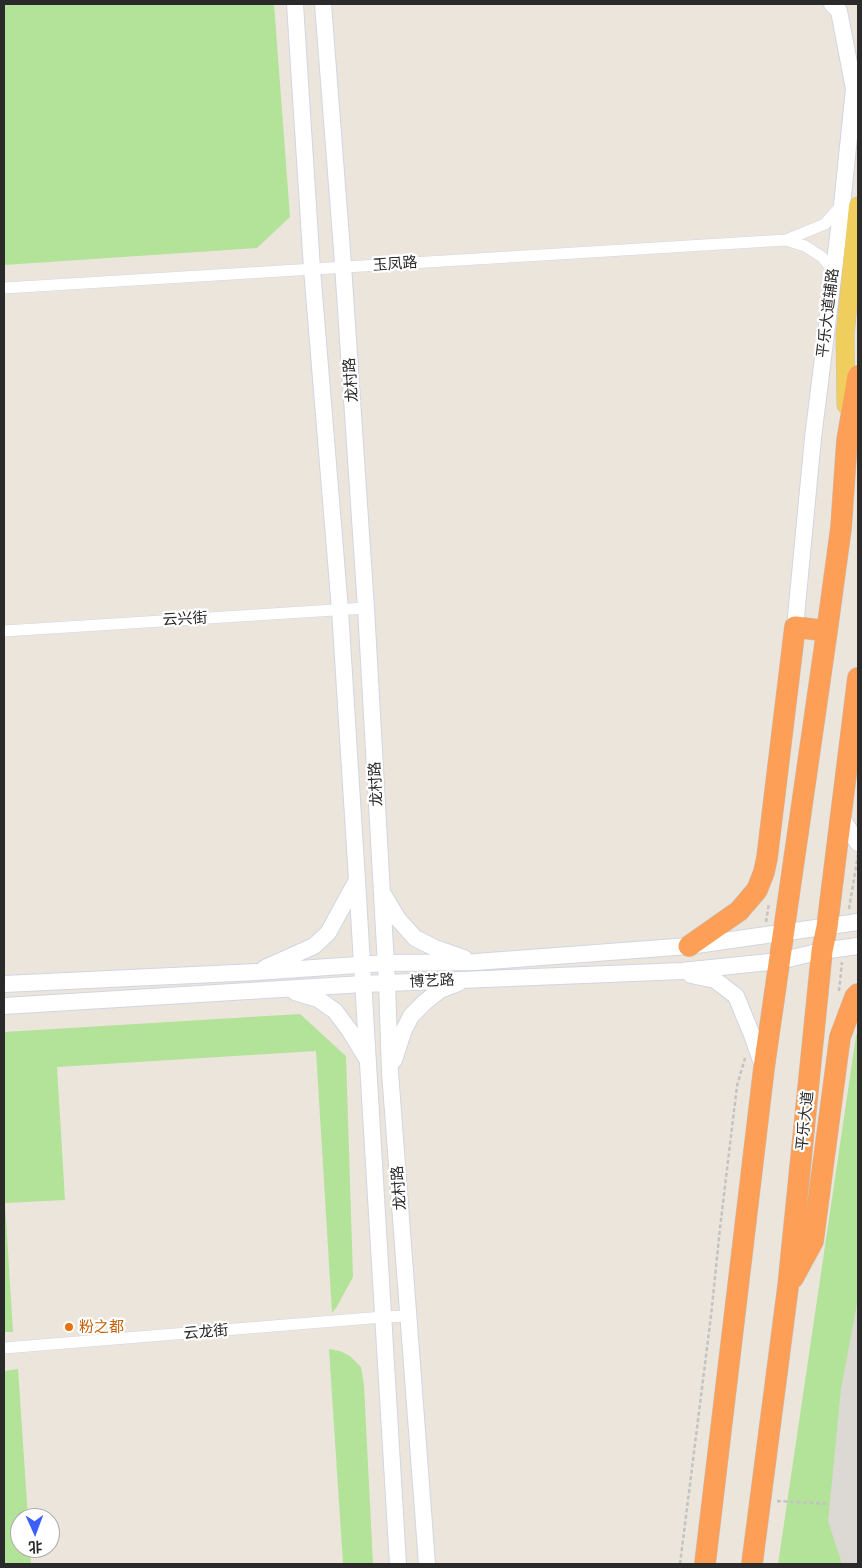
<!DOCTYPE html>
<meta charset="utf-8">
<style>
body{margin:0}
#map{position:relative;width:862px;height:1568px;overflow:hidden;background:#ece5dc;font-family:"Public Sans","Noto Sans SC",sans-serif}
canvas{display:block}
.frame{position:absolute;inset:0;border:5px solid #2a2a2a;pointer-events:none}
.north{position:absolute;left:10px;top:1508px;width:50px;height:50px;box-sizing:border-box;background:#fff;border:1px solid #aaa;border-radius:50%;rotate:178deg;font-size:14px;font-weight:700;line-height:20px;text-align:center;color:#2a2a2a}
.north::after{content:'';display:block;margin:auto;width:18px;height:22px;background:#3d5ff9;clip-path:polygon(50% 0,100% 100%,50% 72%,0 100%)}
</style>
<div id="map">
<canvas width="862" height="1568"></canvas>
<div class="frame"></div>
<div class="north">北</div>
</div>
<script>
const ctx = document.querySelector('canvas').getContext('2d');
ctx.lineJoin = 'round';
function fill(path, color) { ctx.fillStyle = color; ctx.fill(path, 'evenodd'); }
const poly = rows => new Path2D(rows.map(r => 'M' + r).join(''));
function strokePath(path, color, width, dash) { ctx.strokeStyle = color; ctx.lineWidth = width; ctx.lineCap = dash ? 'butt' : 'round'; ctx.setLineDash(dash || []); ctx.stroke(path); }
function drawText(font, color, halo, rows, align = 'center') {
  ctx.font = font + ' "Public Sans","Noto Sans SC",sans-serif'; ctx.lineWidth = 4.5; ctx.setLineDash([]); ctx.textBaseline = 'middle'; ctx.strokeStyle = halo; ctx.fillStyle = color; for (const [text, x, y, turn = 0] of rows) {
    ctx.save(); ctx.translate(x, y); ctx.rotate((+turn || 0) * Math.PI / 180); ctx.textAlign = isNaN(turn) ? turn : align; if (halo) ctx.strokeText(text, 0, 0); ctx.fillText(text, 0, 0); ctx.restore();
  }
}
const green = poly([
 [4,4,274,4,290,217,257,248,4,265],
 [300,1014,346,1056,353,1277,336,1308,332,1313,316,1051,57,1067,65,1200,5,1203,13,1332,4,1332,4,1032],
 [858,1032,858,1564,778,1564,856,1036],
 [329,1349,340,1351,350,1356,361,1367,364,1385,373,1564,343,1564],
 [18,1369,28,1518,20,1518,20,1548,30,1548,31,1564,4,1564,4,1371]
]);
const plaza = poly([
 [858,1298,858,1564,842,1564,828,1521,841,1389]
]);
const path = poly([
 [849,909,858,855],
 [766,922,769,903],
 [839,991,842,962],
 [777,1501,829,1504],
 [680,1564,711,1316,720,1228,737,1086,745,1058]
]);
const street = poly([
 [833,275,828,264,822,257,805,246,786,240,825,224,841,206],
 [4,288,786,240],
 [4,631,366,608],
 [4,1348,383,1317,409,1316]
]);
const secondary = poly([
 [295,4,312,269,340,610,357,880,398,1564],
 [323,4,342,250,366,608,387,983,390,1072,427,1564],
 [795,627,813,438,842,205,854,89,839,11,832,4],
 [841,817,858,843],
 [383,894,398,919,415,938,435,948,464,958],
 [265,968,314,946,328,933,357,880],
 [691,975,715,980,736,996,752,1035,763,1066],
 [4,984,256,972,386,963,476,962,689,946,858,922],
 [295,992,318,999,335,1011,350,1031,367,1059],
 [4,1006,363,984,682,971,779,961,822,951,858,946],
 [394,1060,403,1032,411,1016,425,1002,440,990,458,983]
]);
const primary = poly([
 [846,405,845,335,858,206]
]);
const highway = poly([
 [689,946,739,911,757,890,764,872,767,858,795,627,827,631],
 [793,1278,813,1241,840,1037,855,997,858,994],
 [705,1564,764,1068,827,631,841,528,847,441,858,376],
 [752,1564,788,1287,822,951,827,927,858,678]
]);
const markers = [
 [69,1327,5,"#e8710a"]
];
const streetNames = [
 ["玉凤路",395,264,-4],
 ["平乐大道辅路",828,313,-83],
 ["龙村路",351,380,-94],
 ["云兴街",185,619,-3],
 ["龙村路",376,784,-93],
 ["博艺路",432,981,-3],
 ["平乐大道",805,1121,-84],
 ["龙村路",399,1188,-94],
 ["云龙街",206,1332,-5]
];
const foodNames = [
 ["粉之都",79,1327]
];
fill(green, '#b2e399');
fill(plaza, '#dcd8d3');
strokePath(street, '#d1d5e3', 12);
strokePath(secondary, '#d1d5e3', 18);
strokePath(primary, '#c3c3c3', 19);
strokePath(highway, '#c3c3c3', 22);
strokePath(path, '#c3c3c3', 2.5, [4, 2.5]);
strokePath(street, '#fff', 11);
strokePath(secondary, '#fff', 16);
strokePath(primary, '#f0ce5e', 18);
strokePath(highway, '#fd9f56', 21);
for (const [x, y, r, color] of markers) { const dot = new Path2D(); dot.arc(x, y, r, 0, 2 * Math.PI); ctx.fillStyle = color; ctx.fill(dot); strokePath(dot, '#fff', 2); }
drawText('15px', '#2a2a2a', '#fff', streetNames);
drawText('15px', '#c56008', '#fff', foodNames, 'left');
</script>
